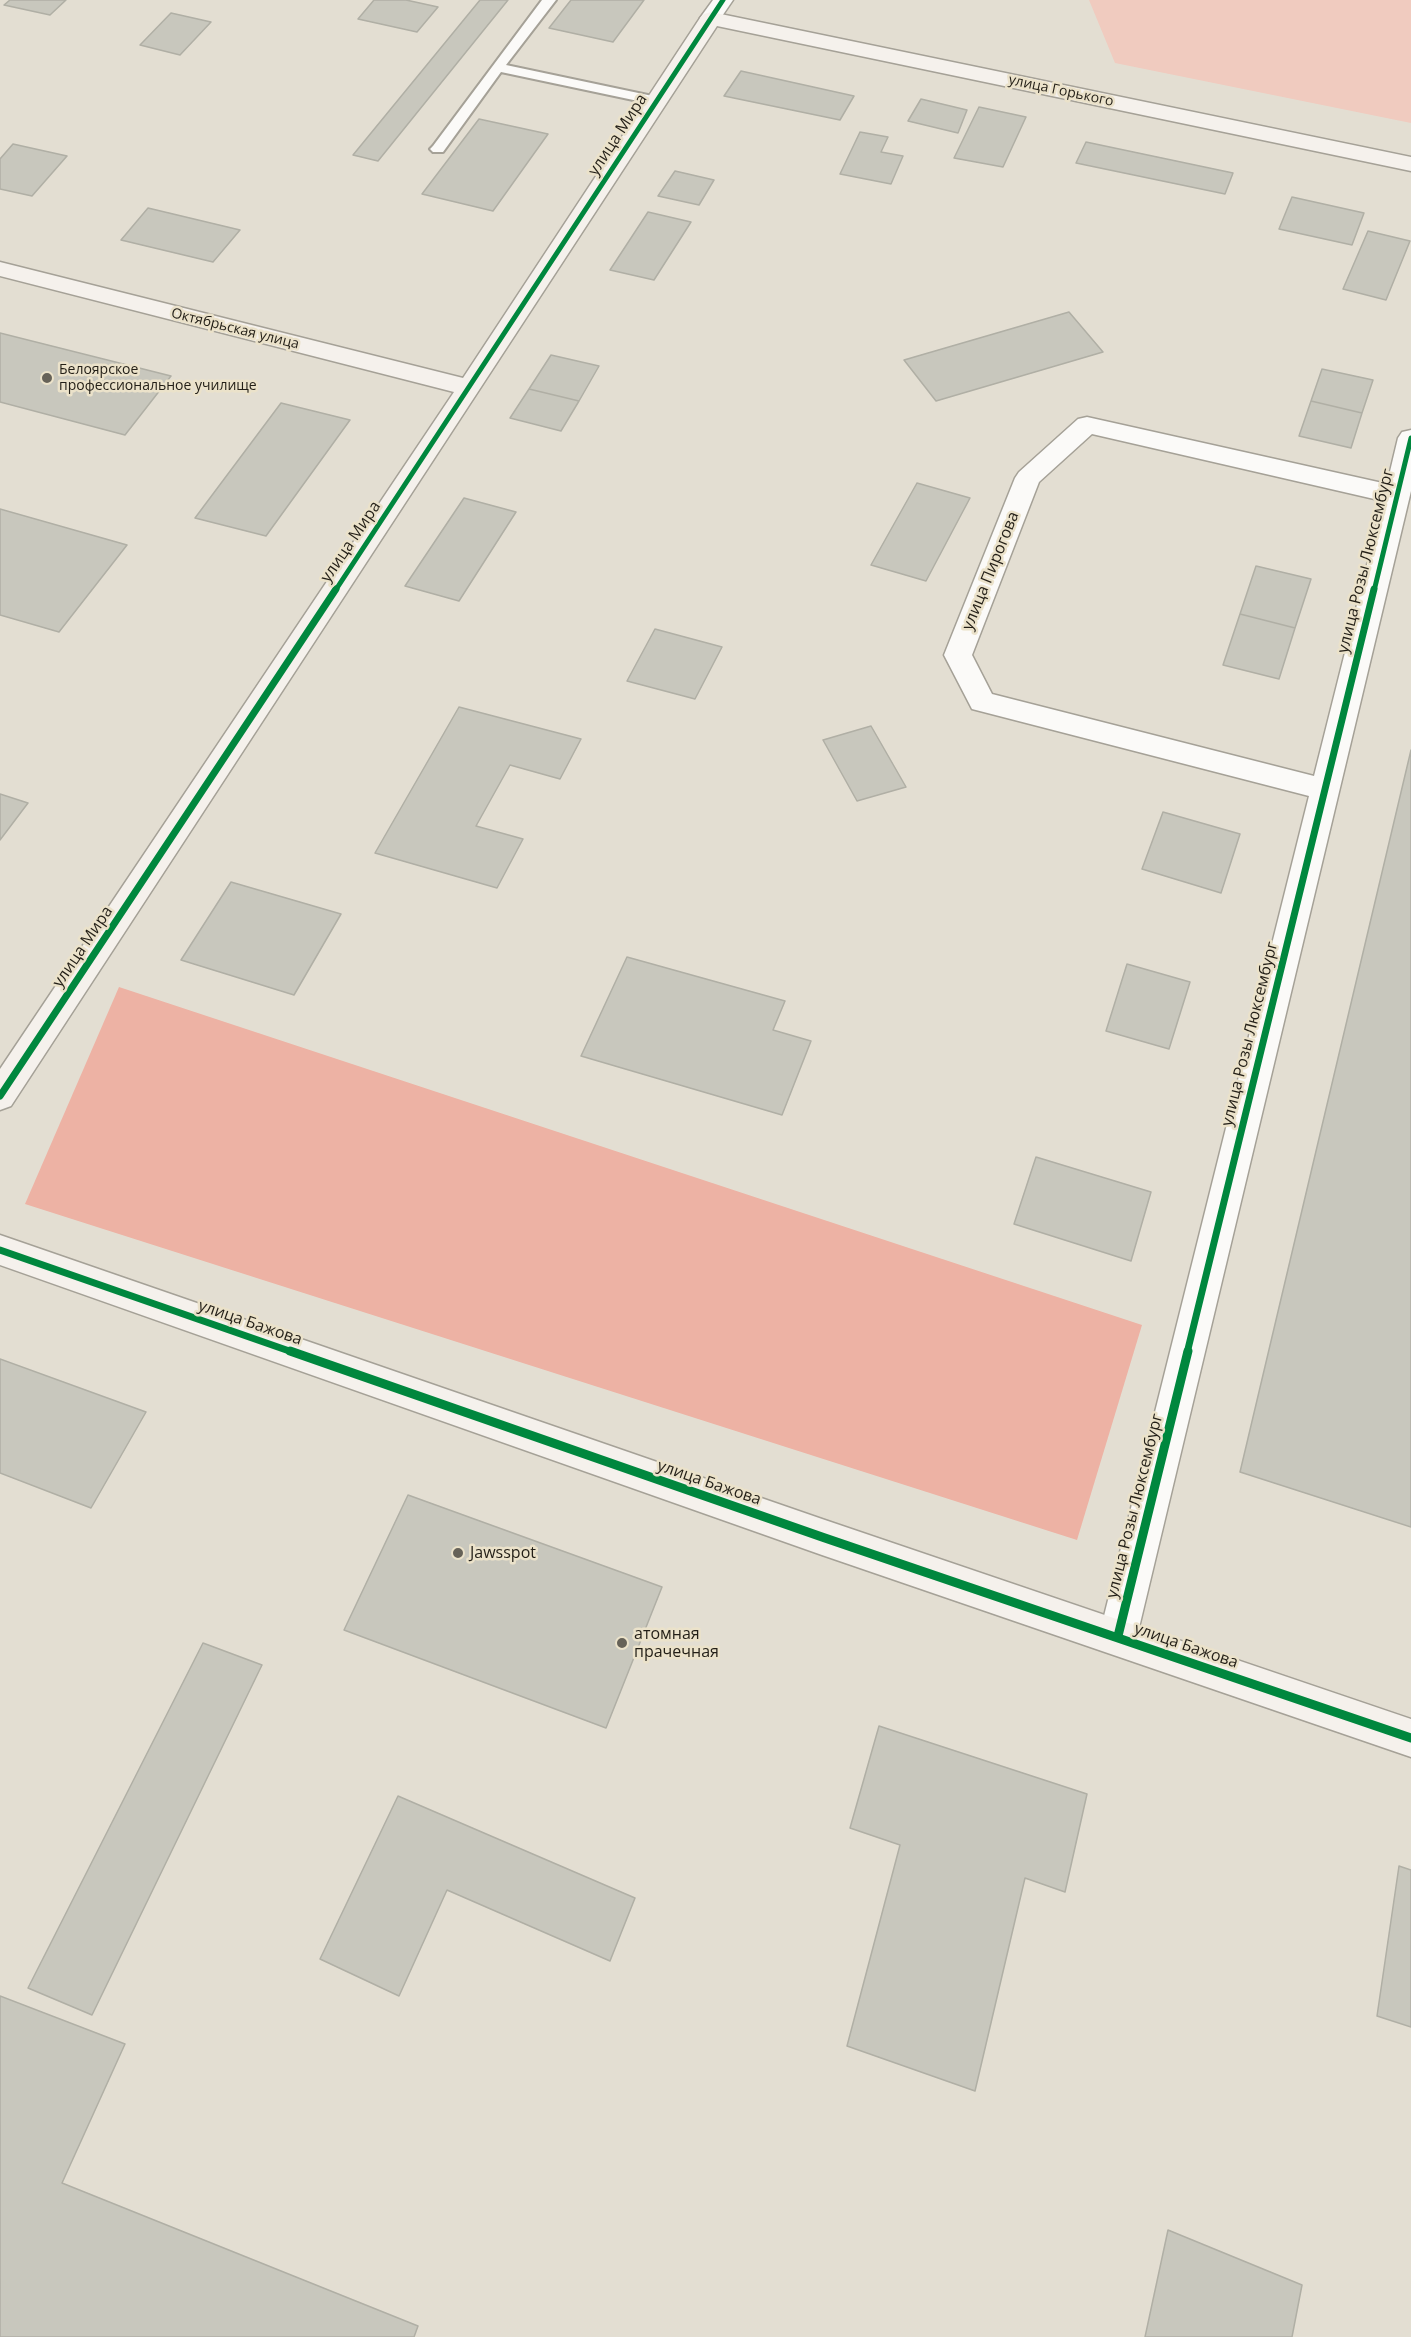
<!DOCTYPE html>
<meta charset="utf-8">
<style>
body{margin:0}
canvas{display:block;background:#e3ded2}
</style>
<canvas width="1411" height="2337"></canvas>
<script>
const ctx = document.querySelector('canvas').getContext('2d');
ctx.lineJoin = 'round';
function fill(path, color) { ctx.fillStyle = color; ctx.fill(path, 'evenodd'); }
const poly = rows => new Path2D(rows.map(r => 'M' + r).join(''));
function strokePath(path, color, width, dash) { ctx.strokeStyle = color; ctx.lineWidth = width; ctx.lineCap = dash ? 'butt' : 'round'; ctx.setLineDash(dash || []); ctx.stroke(path); }
function drawText(font, color, halo, rows, align = 'center') {
  ctx.font = font + ' "Open Sans",sans-serif'; ctx.lineWidth = 5; ctx.setLineDash([]); ctx.textBaseline = 'middle'; ctx.strokeStyle = halo; ctx.fillStyle = color; for (const [text, x, y, turn = 0] of rows) {
    ctx.save(); ctx.translate(x, y); ctx.rotate((+turn || 0) * Math.PI / 180); ctx.textAlign = isNaN(turn) ? turn : align; if (halo) ctx.strokeText(text, 0, 0); ctx.fillText(text, 0, 0); ctx.restore();
  }
}
const green = poly([
 [1089,0,1411,0,1411,123,1115,63]
]);
const forest = poly([
 [119,987,1142,1325,1077,1540,25,1204]
]);
const building = poly([
 [10,0,66,0,50,15,4,5,10,0],
 [374,0,406,0,438,7,417,32,358,19,374,0],
 [480,0,508,0,378,161,353,155,480,0],
 [571,0,644,0,613,42,549,28,571,0],
 [171,13,211,22,180,55,140,45,171,13],
 [741,71,854,96,840,120,724,96,741,71],
 [921,99,967,110,958,133,908,121,921,99],
 [979,107,1026,117,1003,167,954,158,979,107],
 [479,119,548,134,493,211,422,194,479,119],
 [860,132,888,137,881,152,903,156,891,184,840,174,860,132],
 [1086,142,1233,173,1225,194,1076,163,1086,142],
 [13,144,67,156,32,196,0,189,0,159,13,144],
 [675,171,714,180,699,205,658,196,675,171],
 [1292,197,1364,213,1352,245,1279,229,1292,197],
 [148,208,240,230,213,262,121,240,148,208],
 [648,212,691,222,654,280,610,270,648,212],
 [1368,231,1410,241,1386,300,1343,289,1368,231],
 [1069,312,1103,352,936,401,904,360,1069,312],
 [0,333,171,376,125,435,0,402,0,333],
 [551,355,599,366,579,401,529,389,551,355],
 [1322,369,1373,380,1362,413,1311,401,1322,369],
 [529,389,579,401,561,431,510,418,529,389],
 [1311,401,1362,413,1351,448,1299,436,1311,401],
 [281,403,350,420,266,536,195,518,281,403],
 [917,483,970,498,926,581,871,565,917,483],
 [464,498,516,512,459,601,405,586,464,498],
 [0,509,127,545,59,632,0,615,0,509],
 [1256,566,1311,579,1295,628,1240,614,1256,566],
 [1240,614,1295,628,1279,679,1223,665,1240,614],
 [655,629,722,647,695,699,627,681,655,629],
 [459,707,581,739,560,779,510,765,476,826,523,839,497,888,375,853,459,707],
 [871,726,906,787,857,801,823,740,871,726],
 [1411,750,1411,1527,1240,1472,1411,750],
 [0,794,28,803,0,840,0,794],
 [1163,812,1240,834,1221,893,1142,869,1163,812],
 [231,882,341,914,294,995,181,960,231,882],
 [627,957,785,1001,773,1030,811,1041,782,1115,581,1056,627,957],
 [1127,964,1190,982,1169,1049,1106,1031,1127,964],
 [1036,1157,1151,1192,1131,1261,1014,1224,1036,1157],
 [0,1359,146,1412,91,1508,0,1473,0,1359],
 [408,1495,662,1587,606,1728,344,1630,408,1495],
 [203,1643,262,1665,92,2015,28,1988,203,1643],
 [879,1726,1087,1794,1065,1892,1025,1878,975,2091,847,2046,900,1845,850,1828,879,1726],
 [398,1796,635,1898,610,1961,447,1890,399,1996,320,1959,398,1796],
 [1399,1866,1411,1870,1411,2027,1377,2016,1399,1866],
 [0,1996,125,2044,62,2183,418,2326,414,2337,0,2337,0,1996],
 [1168,2230,1302,2285,1292,2337,1145,2337,1168,2230]
]);
const lane = poly([
 [542,0,556,0,506,65,662,98,664,101,662,104,657,105,501,72,443,152,433,152,430,149,433,146,542,0]
]);
const street = poly([
 [713,0,733,0,718,22,711,24,704,22,700,18,713,0],
 [1087,417,1387,484,1398,438,1402,432,1411,430,1411,491,1137,1636,1131,1649,1118,1655,1105,1649,1099,1636,1309,796,972,709,944,655,1015,478,1019,472,1078,419,1087,417],
 [1092,434,1383,501,1314,776,992,694,972,655,1039,482,1092,434]
]);
const secondary = poly([
 [711,12,1411,157,1411,171,717,26,11,1106,0,1110,0,1069,454,392,0,276,0,262,463,378,700,18,704,14,711,12],
 [0,1235,822,1519,1411,1719,1411,1757,822,1555,0,1265,0,1235]
]);
const cyclewayFar2 = poly([
 [335,591,723,0],
 [1374,591,1411,438]
]);
const cyclewayFar1 = poly([
 [0,1096,336,589],
 [0,1250,295,1353],
 [1187,1353,1374,589]
]);
const cycleway = poly([
 [290,1351,822,1537,1411,1738],
 [1118,1636,1188,1351]
]);
const markers = [
 [47,378,6,"#666258"],
 [458,1553,6,"#666258"],
 [622,1643,6,"#666258"]
];
const farStreetnames = [
 ["улица Горького",1061,91,12],
 ["Октябрьская улица",235,329,14]
];
const farPoinames = [
 ["Белоярское",59,370],
 ["профессиональное училище",59,386]
];
const streetNames = [
 ["улица Мира",618,135,-57],
 ["улица Мира",351,542,-56],
 ["улица Розы Люксембург",1366,561,-76],
 ["улица Пирогова",991,571,-68],
 ["улица Мира",83,947,-56],
 ["улица Розы Люксембург",1250,1034,-76],
 ["улица Бажова",250,1323,19],
 ["улица Бажова",709,1483,19],
 ["улица Розы Люксембург",1135,1506,-76],
 ["улица Бажова",1186,1646,19]
];
const poiNames = [
 ["Jawsspot",470,1553],
 ["атомная",634,1634],
 ["прачечная",634,1652]
];
fill(green, '#f0cbbf');
fill(forest, '#edb2a4');
fill(building, '#c8c7bd');
strokePath(building, '#b0afa5', 1.5);
strokePath(lane, '#a5a197', 4);
strokePath(street, '#a5a197', 3);
strokePath(secondary, '#a5a197', 3);
fill(lane, '#fbfaf8');
fill(street, '#fbfaf8');
fill(secondary, '#f5f1ec');
strokePath(cyclewayFar2, '#00873e', 5);
strokePath(cyclewayFar1, '#00873e', 7);
strokePath(cycleway, '#00873e', 9);
for (const [x, y, r, color] of markers) { const dot = new Path2D(); dot.arc(x, y, r, 0, 2 * Math.PI); ctx.fillStyle = color; ctx.fill(dot); strokePath(dot, '#ebe2ca', 2); }
drawText('14px', '#231f17', '#ebe2ca', farStreetnames);
drawText('14px', '#231f17', '#ebe2ca', farPoinames, 'left');
drawText('16px', '#231f17', '#ebe2ca', streetNames);
drawText('16px', '#231f17', '#ebe2ca', poiNames, 'left');
</script>
